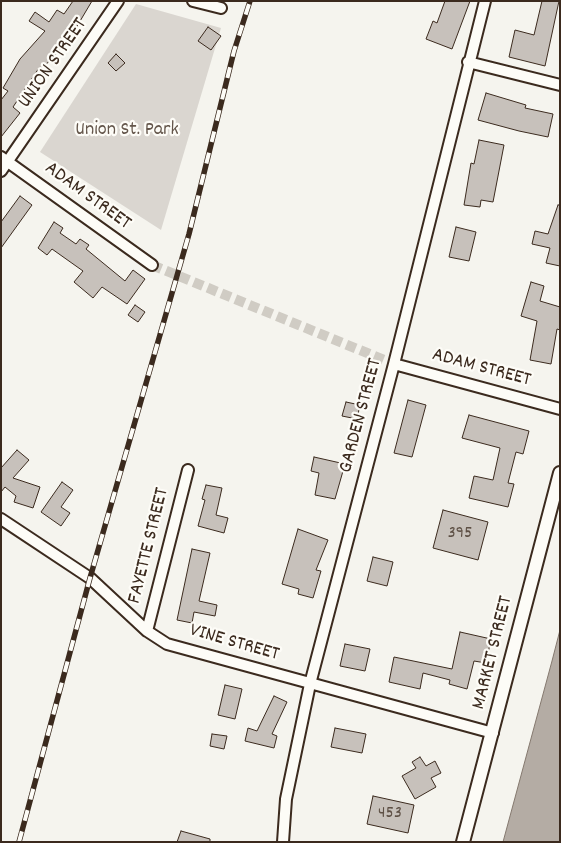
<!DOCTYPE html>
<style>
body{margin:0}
#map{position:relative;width:561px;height:843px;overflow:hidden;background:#f5f4ee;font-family:Dekko,sans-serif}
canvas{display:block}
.frame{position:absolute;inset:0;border:2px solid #3b2a1e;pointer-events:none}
</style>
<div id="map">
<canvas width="561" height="843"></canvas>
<div class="frame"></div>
</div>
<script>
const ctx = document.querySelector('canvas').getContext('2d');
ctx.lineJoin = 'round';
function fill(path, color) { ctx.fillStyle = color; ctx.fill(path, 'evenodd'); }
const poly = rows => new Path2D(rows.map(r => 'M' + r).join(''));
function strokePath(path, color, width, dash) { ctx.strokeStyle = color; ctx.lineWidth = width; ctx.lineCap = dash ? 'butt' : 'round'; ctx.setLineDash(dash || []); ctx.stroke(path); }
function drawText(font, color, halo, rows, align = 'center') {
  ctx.font = font + ' Dekko,sans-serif'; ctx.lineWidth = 4.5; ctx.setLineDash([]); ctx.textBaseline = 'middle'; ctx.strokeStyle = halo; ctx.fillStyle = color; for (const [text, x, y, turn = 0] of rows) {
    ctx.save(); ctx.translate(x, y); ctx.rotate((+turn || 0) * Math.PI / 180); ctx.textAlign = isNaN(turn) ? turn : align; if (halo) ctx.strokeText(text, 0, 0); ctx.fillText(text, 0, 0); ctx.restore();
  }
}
const green = poly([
 [136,4,221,28,161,230,40,152]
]);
const water = poly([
 [560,630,560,842,503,842,552,661,560,630]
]);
const building = poly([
 [73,1,92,1,70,38,41,70,39,68,13,107,20,113,1,137,1,100,8,91,3,88,20,59,45,31,29,21,35,12,49,22,57,10,64,14,73,1],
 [445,1,470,1,452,49,426,39,433,21,437,23,445,1],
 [542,1,559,1,545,66,509,57,515,30,534,35,542,1],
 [208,27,221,36,211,50,198,41,208,27],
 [116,54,125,63,116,71,108,63,116,54],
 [486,93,526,105,525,108,553,114,548,137,519,131,478,120,486,93],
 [479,140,504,145,493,202,481,200,480,207,464,205,471,163,474,164,479,140],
 [20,196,32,205,1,248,1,222,20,196],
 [558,205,560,205,560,266,546,263,550,248,532,244,535,231,548,234,558,205],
 [54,222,63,228,60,233,76,244,80,239,89,245,86,249,125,281,133,270,145,279,127,304,102,287,93,298,74,282,83,271,52,249,47,255,38,248,54,222],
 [456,227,476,232,469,261,449,257,456,227],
 [531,282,544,286,540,301,560,307,560,330,557,329,551,364,530,360,537,321,521,316,531,282],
 [135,305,145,312,138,322,128,315,135,305],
 [408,400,426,405,412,457,394,453,408,400],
 [346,402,360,405,357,419,342,416,346,402],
 [469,415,529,431,523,454,516,452,508,483,514,484,508,507,469,498,474,476,493,480,500,448,462,438,469,415],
 [17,450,29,460,13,478,40,487,33,508,14,502,16,496,5,487,1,492,1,468,17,450],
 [314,457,345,464,335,499,315,495,319,473,311,471,314,457],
 [62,482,73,490,61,507,70,513,61,526,41,512,62,482],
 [206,485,222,488,216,515,228,518,224,533,198,526,205,500,202,499,206,485],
 [443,510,488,522,478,560,433,548,443,510],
 [298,529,328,540,316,570,321,571,313,598,298,594,299,589,282,584,298,529],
 [192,549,210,553,199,601,217,605,215,616,194,612,192,623,177,620,192,549],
 [373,557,393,562,387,586,367,581,373,557],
 [460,632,491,639,486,663,474,661,467,689,449,684,450,680,423,673,420,689,389,682,394,657,452,669,460,632],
 [345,644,370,649,365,671,340,666,345,644],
 [225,685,242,689,235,719,218,715,225,685],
 [274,696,287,702,272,734,277,736,274,748,245,741,248,728,257,731,274,696],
 [335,728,366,734,362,753,331,747,335,728],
 [212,734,227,736,224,749,210,746,212,734],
 [420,757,426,766,435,761,441,773,431,778,436,787,415,799,402,776,416,768,412,762,420,757],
 [373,796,414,805,408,833,367,824,373,796],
 [181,831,210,839,210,842,177,842,181,831]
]);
const minorTunnel = poly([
 [152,265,394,364]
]);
const minor = poly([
 [193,1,221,8],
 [468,62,560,85],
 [1,157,152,265],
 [1,171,118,1],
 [394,364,560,409],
 [1,519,90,578,147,631,167,644,493,733],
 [147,631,188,470],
 [283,842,286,799,310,684,394,364,485,1]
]);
const tertiary = poly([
 [463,842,560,473]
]);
const rail = poly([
 [19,842,90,578,189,234,234,51,250,1]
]);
const numberNames = [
 ["395",460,535],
 ["453",390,815]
];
const streetNames = [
 ["UNION STREET",54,64,-55],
 ["ADAM STREET",87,197,36],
 ["ADAM STREET",481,369,15],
 ["GARDEN STREET",362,416,-75],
 ["FAYETTE STREET",150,546,-76],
 ["VINE STREET",234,644,16],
 ["MARKET STREET",494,653,-76]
];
const parkNames = [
 ["Union St. Park",127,131]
];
fill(green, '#dad6d0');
fill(water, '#b4aca4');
strokePath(water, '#84786e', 1);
fill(building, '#c7c1bb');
strokePath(building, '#3b2a1e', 1);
strokePath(minorTunnel, '#d0ccc4', 10, [10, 5]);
strokePath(minor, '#3b2a1e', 14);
strokePath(tertiary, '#3b2a1e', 16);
strokePath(minor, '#fdfcf7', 10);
strokePath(tertiary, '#fdfcf7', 12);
strokePath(rail, '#3b2a1e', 5.5);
strokePath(rail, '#fdfcf7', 4, [11]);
drawText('18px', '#5e5045', null, numberNames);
drawText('20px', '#3b2a1e', '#fdfcf7', streetNames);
drawText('20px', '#63554a', '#fdfcf7', parkNames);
</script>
